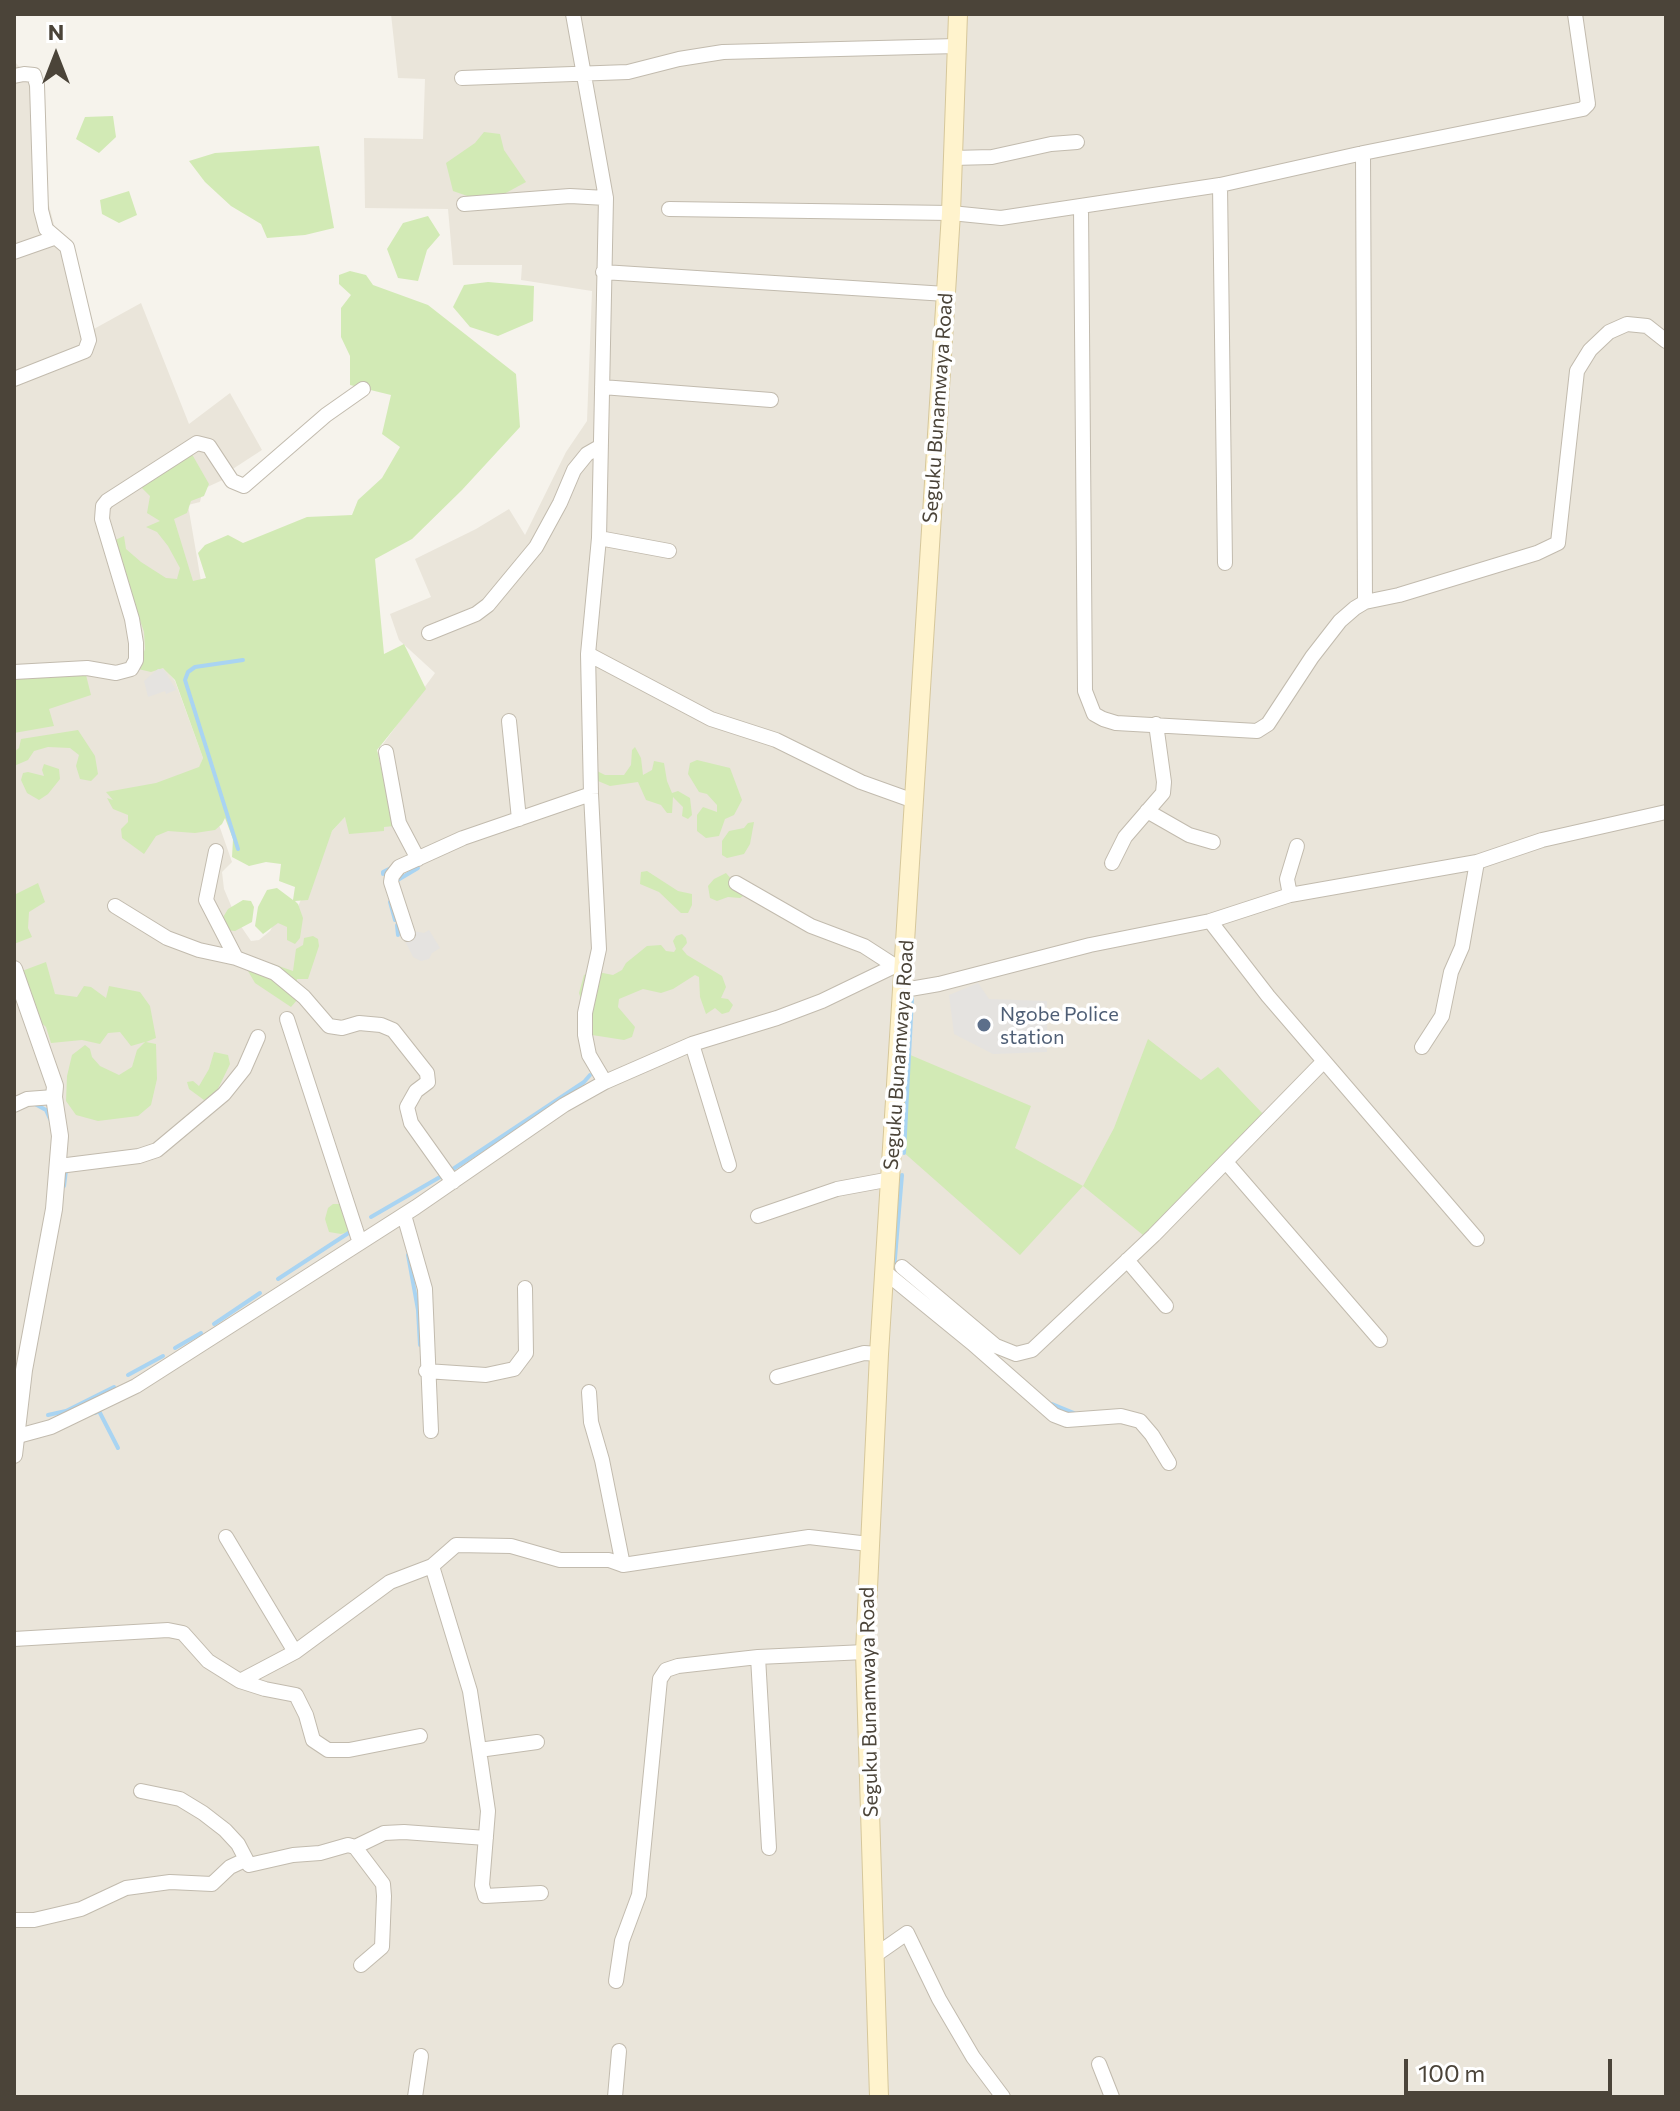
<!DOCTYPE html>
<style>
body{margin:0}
#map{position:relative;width:1680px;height:2111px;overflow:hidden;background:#f6f3ec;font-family:Commissioner,sans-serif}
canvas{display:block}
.frame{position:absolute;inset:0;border:16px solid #4b4439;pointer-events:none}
.north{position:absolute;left:16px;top:16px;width:80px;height:80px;-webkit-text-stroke:6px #fff;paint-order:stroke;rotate:0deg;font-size:22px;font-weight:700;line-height:32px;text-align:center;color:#4b4439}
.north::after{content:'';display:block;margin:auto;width:28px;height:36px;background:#4b4439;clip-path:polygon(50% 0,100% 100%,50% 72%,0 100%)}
.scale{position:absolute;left:1404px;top:2059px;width:208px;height:36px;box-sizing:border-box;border:4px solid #4b4439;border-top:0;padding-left:10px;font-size:24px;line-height:28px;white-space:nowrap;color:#4b4439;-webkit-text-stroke:6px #fff;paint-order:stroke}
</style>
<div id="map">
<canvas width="1680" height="2111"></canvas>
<div class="frame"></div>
<div class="north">N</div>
<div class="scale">100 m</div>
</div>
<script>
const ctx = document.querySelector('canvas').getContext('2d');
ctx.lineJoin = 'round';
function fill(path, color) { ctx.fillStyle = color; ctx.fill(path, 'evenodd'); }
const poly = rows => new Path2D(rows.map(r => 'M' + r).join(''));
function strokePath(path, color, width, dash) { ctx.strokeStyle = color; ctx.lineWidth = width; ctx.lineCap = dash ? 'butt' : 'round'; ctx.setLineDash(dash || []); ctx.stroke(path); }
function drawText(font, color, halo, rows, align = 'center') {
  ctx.font = font + ' Commissioner,sans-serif'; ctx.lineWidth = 7; ctx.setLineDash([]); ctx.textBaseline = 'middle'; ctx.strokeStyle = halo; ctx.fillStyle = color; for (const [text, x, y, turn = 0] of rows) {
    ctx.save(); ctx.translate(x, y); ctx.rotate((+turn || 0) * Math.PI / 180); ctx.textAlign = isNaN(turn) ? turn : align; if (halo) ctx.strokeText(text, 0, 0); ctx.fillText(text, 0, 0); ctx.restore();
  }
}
const residential = poly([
 [391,14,1666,14,1666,2097,14,2097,14,61,39,87,37,160,83,335,141,303,189,424,230,393,262,450,225,474,227,478,203,489,200,502,188,505,215,663,167,671,175,681,203,758,199,768,232,862,222,872,224,889,238,922,251,941,259,940,270,931,283,907,295,913,332,831,345,817,375,755,435,673,399,640,390,614,431,597,415,559,476,529,509,509,525,535,566,452,587,421,592,291,521,280,522,265,453,265,448,209,365,208,364,138,423,139,425,79,398,78]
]);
const green = poly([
 [113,116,116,137,99,153,76,139,85,117],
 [484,132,500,134,504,150,526,182,504,194,476,199,453,191,446,163,475,143],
 [319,146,334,228,305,235,267,238,261,224,231,206,205,182,189,161,215,153],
 [129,191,137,215,119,223,102,214,100,200],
 [428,216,440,235,427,250,418,281,398,278,387,249,403,223],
 [350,271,366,275,373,285,428,305,516,374,520,427,462,490,412,539,375,559,384,654,404,644,426,689,377,750,394,826,384,827,384,831,349,834,345,817,332,831,308,900,295,901,298,904,303,918,300,938,295,944,287,940,287,927,278,923,263,934,255,926,258,907,267,890,277,888,293,900,295,887,279,881,281,864,266,862,249,866,232,857,233,839,225,818,222,824,215,830,195,833,168,831,156,836,144,854,122,838,121,829,128,822,128,815,113,809,107,798,113,800,106,792,156,783,199,767,203,758,175,680,163,668,151,672,138,669,145,649,144,632,113,541,124,536,126,549,141,562,166,578,177,579,180,568,168,546,157,532,146,527,160,521,147,513,150,496,139,485,189,449,209,484,204,496,191,501,187,513,174,519,193,581,206,578,198,553,205,545,228,535,243,543,307,517,352,515,358,500,382,478,400,447,382,434,391,395,350,385,350,356,341,337,341,308,351,295,339,284,339,275],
 [488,282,534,286,533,321,498,336,470,327,453,307,464,285],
 [85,671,91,695,49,709,54,726,14,733,14,674],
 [78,730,95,756,98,774,91,781,80,779,76,766,79,755,70,748,48,747,34,751,28,760,14,766,14,752,19,748,21,739],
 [635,747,641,758,643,775,652,770,654,761,664,763,667,781,672,793,678,791,690,798,692,815,688,819,682,816,683,807,673,797,672,813,667,813,661,805,646,800,638,782,610,786,598,781,597,771,605,775,624,775,631,765,632,750],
 [697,760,730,768,742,800,734,815,725,819,719,836,706,838,697,831,697,815,703,807,717,812,717,805,707,794,699,792,688,774,690,763],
 [44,764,59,769,60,779,48,794,39,800,27,793,21,780,23,773,28,772,44,776,42,770],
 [754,822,750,844,744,854,727,858,722,855,722,841,729,831,744,828,748,823],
 [647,871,678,891,692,894,692,905,688,913,681,913,659,892,640,884,641,872],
 [726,873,745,895,740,898,728,897,717,901,710,898,708,886,714,879],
 [38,883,45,902,29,912,28,928,32,937,14,944,14,895],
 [243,900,251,901,254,907,252,922,235,931,224,930,222,919,228,909],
 [682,934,686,938,687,943,682,949,687,955,722,976,726,987,721,998,728,999,733,1005,729,1012,722,1014,715,1008,706,1014,700,997,699,977,695,975,673,989,661,993,643,989,619,999,618,1007,635,1027,632,1037,624,1040,592,1035,579,993,584,975,593,971,613,975,622,970,626,963,647,946,661,945,666,951,674,952,676,949,673,941,676,936],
 [313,936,318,939,319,946,308,979,297,979,297,1000,291,1007,255,983,248,971,254,964,270,963,293,971,296,949,303,945,304,938],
 [46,962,55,994,77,997,84,986,91,987,106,998,109,986,140,992,150,1006,156,1038,146,1042,156,1044,157,1079,151,1105,138,1116,98,1121,76,1115,66,1101,67,1076,72,1055,85,1045,90,1049,92,1057,100,1066,119,1075,132,1067,137,1050,145,1042,131,1046,120,1032,108,1033,100,1044,82,1040,51,1043,46,1027,33,1015,22,971],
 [1148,1039,1201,1080,1218,1067,1265,1116,1143,1235,1083,1186,1020,1255,901,1150,908,1054,1031,1106,1015,1148,1083,1186,1114,1128],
 [214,1052,228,1055,230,1064,215,1095,204,1100,189,1089,187,1082,193,1081,199,1086,209,1069],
 [333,1204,341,1204,351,1231,341,1234,329,1232,325,1219,328,1208]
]);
const parking = poly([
 [158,669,163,669,166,673,176,690,166,694,165,691,148,697,144,681],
 [429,930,440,948,432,953,429,959,421,961,413,957,403,937,413,931,424,933],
 [978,983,989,999,1047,1001,1047,1052,993,1054,954,1034,949,995]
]);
const stream = poly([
 [238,849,185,680,188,672,195,667,243,660],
 [383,874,383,872,393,867],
 [396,881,418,868],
 [390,902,395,920],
 [397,925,398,935],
 [35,1104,46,1110,50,1119],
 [904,1153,912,998],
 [450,1171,584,1082,590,1075],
 [64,1186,66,1170,69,1170],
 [371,1217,440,1177],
 [408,1255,418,1310,420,1345],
 [894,1270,902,1175],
 [278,1279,350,1232],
 [214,1324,260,1293],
 [175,1348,201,1333],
 [128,1375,163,1356],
 [1052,1404,1074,1413],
 [95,1413,99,1411,118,1448],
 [48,1415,66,1411,114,1387]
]);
const minor = poly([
 [573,14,606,198,599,538,588,654,591,794,599,949,585,1013,585,1035,589,1055,605,1082],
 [14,76,24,74,34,75,37,85,41,210,46,229,67,247,89,340,85,351,14,379],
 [462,78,628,72,679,59,723,52,957,46],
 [1363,153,1365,602],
 [953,158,992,157,1051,144,1077,142],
 [1220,185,1225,563],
 [464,204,570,196,606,198],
 [1081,207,1085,691,1094,714,1103,719,1116,723,1257,731,1268,724,1312,657,1340,621,1355,608,1365,602,1399,595,1537,553,1558,543,1577,371,1590,350,1609,332,1627,324,1647,326,1666,341],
 [669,209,951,213,1001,218,1220,185,1363,153,1583,109,1588,104,1575,14],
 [14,252,54,238],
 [603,272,946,294],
 [602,387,771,400],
 [599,538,669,551],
 [429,633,476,614,488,605,536,547,560,503,574,470,587,454,601,446],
 [588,654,711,719,776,740,861,782,914,801],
 [14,672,87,668,116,673,131,669,136,660,136,643,132,619,102,519,103,506,107,501,197,443,209,446,232,481,244,486,326,415,363,389],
 [509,721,519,819],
 [386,752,399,823,418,859],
 [1147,811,1189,835,1213,842],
 [216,851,206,900,236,958],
 [1112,863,1125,837,1163,793,1164,782,1156,724],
 [736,883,811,926,864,946,895,966],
 [1290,895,1287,879,1297,846],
 [115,906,167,938,199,950,236,958,275,973,304,997,329,1026,342,1028,359,1023,381,1025,393,1030,427,1073,428,1082,416,1091,407,1107,411,1123,453,1182],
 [1210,921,1268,996,1477,1239],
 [408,934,391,882,392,876,399,867,463,838,591,794],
 [904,990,939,984,1090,945,1210,921,1290,895,1477,862,1542,840,1666,812],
 [287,1019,360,1243],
 [692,1044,729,1165],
 [1422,1047,1442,1016,1451,972,1462,947,1477,862],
 [14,1105,27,1099,54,1097],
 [1226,1162,1380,1340],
 [59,1166,139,1156,157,1150,224,1094,244,1069,258,1037],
 [404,1215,425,1289,431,1431],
 [758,1216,837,1189,891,1179],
 [1127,1260,1166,1306],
 [902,1267,996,1346,1016,1354,1032,1350,1154,1235,1324,1061],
 [885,1272,972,1343,1054,1415,1067,1420,1121,1416,1140,1421,1152,1435,1169,1463],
 [426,1371,486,1375,514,1369,526,1353,525,1288],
 [777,1377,864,1353,879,1354],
 [589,1392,591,1422,602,1460,623,1565],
 [18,1436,51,1427,136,1386,416,1207,564,1105,605,1082,692,1044,777,1018,822,1001,905,961],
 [226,1537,295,1652],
 [432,1566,470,1691,479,1750,537,1742],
 [14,1639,168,1630,183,1633,208,1661,240,1681,295,1652,390,1582,432,1566,456,1545,511,1546,560,1560,609,1560,623,1565,809,1537,869,1544],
 [758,1657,769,1848],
 [240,1681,265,1689,296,1695,306,1715,313,1740,328,1750,349,1750,420,1736],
 [479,1750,488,1811,482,1885,485,1896,541,1893],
 [141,1791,180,1799,203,1813,225,1830,238,1844,249,1865],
 [355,1847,383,1884,384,1896,382,1947,361,1965],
 [14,1920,34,1920,81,1909,126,1888,170,1882,212,1884,230,1867,245,1860,249,1865,293,1855,320,1853,348,1845,355,1847,384,1833,404,1832,486,1838],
 [874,1956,907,1933,939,1999,973,2057,1003,2097],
 [616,1981,622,1941,639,1895,660,1679,666,1670,678,1666,758,1657,865,1652],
 [1099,2064,1112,2097],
 [415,2097,421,2056],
 [615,2097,619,2051]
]);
const tertiary = poly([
 [14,969,55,1086,54,1097,60,1136,54,1209,24,1370,14,1455]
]);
const secondary = poly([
 [879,2097,865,1652,879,1354,951,213,958,14]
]);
const markers = [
 [984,1025,8,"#5c6f8a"]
];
const streetNames = [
 ["Seguku Bunamwaya Road",938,408,-86],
 ["Seguku Bunamwaya Road",899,1055,-86],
 ["Seguku Bunamwaya Road",869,1702,-91]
];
const serviceNames = [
 ["Ngobe Police",1000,1014],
 ["station",1000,1037]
];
fill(residential, '#eae5da');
fill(green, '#d2eab5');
fill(parking, '#e5e3e0');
strokePath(stream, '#a9d4f2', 4);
strokePath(minor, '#c2bbae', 16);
strokePath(tertiary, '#c2bbae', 18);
strokePath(secondary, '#d6c79b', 20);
strokePath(minor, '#fff', 14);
strokePath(tertiary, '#fff', 16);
strokePath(secondary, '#fff3cd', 18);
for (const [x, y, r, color] of markers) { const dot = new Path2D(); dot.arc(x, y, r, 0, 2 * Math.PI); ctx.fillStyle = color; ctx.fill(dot); strokePath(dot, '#fff', 3); }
drawText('20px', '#4b4439', '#fff', streetNames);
drawText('20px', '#4e5e75', '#fff', serviceNames, 'left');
</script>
